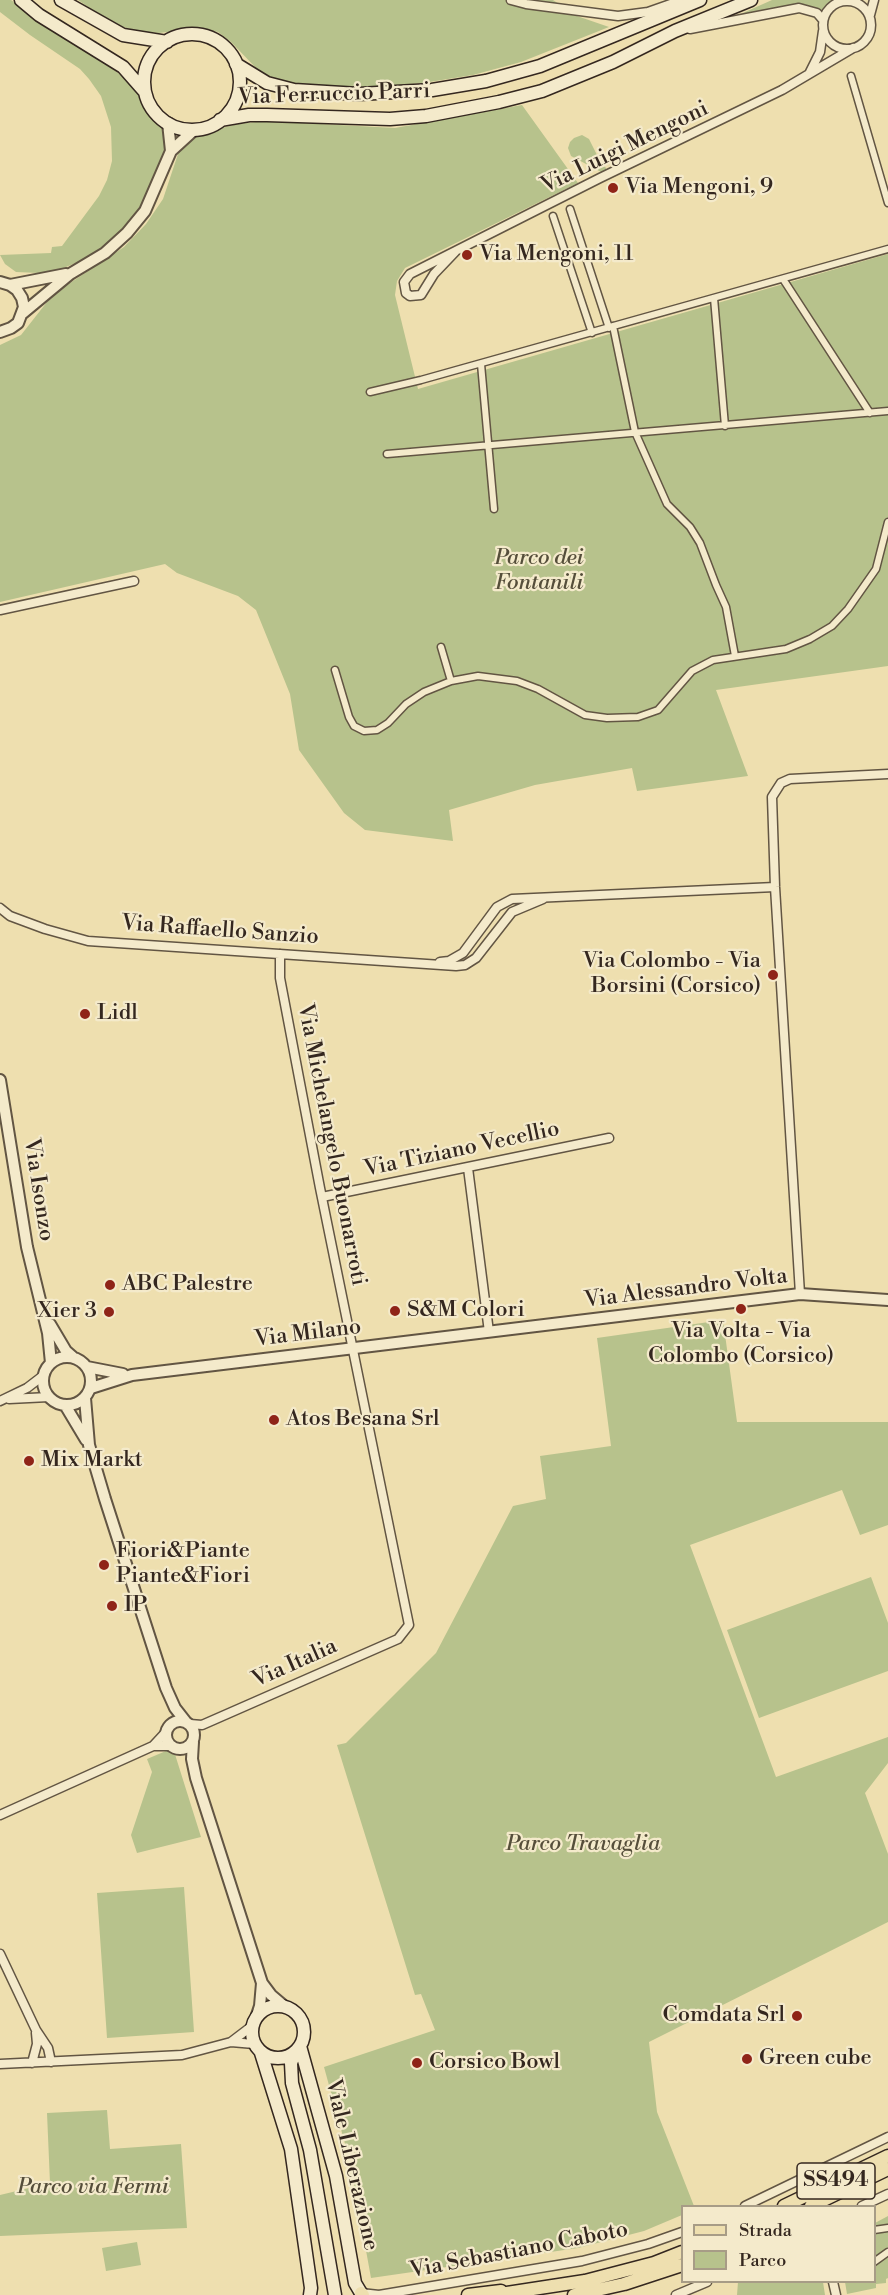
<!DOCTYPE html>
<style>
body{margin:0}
#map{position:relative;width:888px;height:2295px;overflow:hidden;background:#eedfaf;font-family:"Libre Bodoni",serif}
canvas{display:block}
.legend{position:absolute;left:681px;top:2205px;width:195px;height:78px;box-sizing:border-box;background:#f4eacb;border:2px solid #a79c86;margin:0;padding:8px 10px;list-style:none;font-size:18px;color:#34271f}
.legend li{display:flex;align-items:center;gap:12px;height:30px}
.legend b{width:30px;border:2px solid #a79c86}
</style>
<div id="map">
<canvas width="888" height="2295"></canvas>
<ul class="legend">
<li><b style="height:8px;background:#eedfaf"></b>Strada</li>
<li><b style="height:16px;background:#b7c28c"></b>Parco</li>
</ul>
</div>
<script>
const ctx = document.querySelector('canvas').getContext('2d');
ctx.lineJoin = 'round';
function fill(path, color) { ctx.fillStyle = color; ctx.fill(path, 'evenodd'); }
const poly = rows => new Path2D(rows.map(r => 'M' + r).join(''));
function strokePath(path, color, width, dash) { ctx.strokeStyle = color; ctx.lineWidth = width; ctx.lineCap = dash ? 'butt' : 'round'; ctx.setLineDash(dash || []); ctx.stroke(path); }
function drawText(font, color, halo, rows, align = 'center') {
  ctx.font = font + ' "Libre Bodoni",serif'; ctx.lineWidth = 4.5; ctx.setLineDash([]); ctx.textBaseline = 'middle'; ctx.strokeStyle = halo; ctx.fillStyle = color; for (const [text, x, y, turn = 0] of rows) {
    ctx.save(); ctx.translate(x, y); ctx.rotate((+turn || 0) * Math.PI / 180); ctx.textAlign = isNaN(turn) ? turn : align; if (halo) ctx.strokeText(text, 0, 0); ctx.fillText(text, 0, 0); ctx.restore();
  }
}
const green = poly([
 [0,0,11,0,63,37,109,66,127,80,163,124,168,146,151,193,134,218,111,242,85,259,59,270,39,273,16,272,5,264,0,255,51,253,52,247,62,246,99,196,107,180,112,161,111,127,101,96,89,79,80,69,30,35,0,12],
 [78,0,553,0,577,16,609,27,521,62,473,75,423,83,370,87,316,86,294,84,273,78,257,69,231,42,218,32,201,28,159,33,137,31,113,24],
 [772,0,839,0,822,13,814,8,734,17],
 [522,105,578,183,405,268,397,281,395,295,418,389,888,254,888,666,716,690,748,776,637,791,632,768,535,785,449,810,453,841,365,830,344,813,299,750,290,694,256,610,238,596,177,573,165,564,0,602,0,345,21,335,47,302,67,285,124,247,146,224,163,199,179,151,187,139,197,134,238,124,265,121,395,128],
 [582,135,589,139,600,161,606,168,606,171,603,173,571,156,568,148,570,142,574,138],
 [723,1320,737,1422,888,1422,888,1525,860,1535,842,1490,690,1545,776,1777,888,1737,888,1763,865,1793,888,1854,888,1922,649,2042,657,2112,694,2206,682,2206,682,2215,644,2231,578,2248,371,2278,350,2162,324,2067,435,2030,421,1994,415,1995,337,1745,346,1743,436,1653,513,1506,546,1499,540,1456,611,1446,597,1338],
 [871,1577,888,1623,888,1671,759,1718,727,1630],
 [173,1748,201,1837,137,1853,131,1835,152,1772,147,1759],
 [184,1887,194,2032,107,2038,97,1893],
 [107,2110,110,2149,181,2144,187,2228,0,2236,0,2195,50,2183,47,2113],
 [888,2216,888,2278,886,2279,886,2283,876,2284,876,2288,847,2294,845,2282,874,2282,875,2223],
 [137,2242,141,2265,106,2271,102,2248],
 [738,2282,823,2282,825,2295,737,2295]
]);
const pedestrian = poly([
 [851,76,888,203],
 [570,209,609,328],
 [553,216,592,333],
 [783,279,870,413],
 [714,298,725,426],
 [613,326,635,432,667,504,690,527,700,543,716,585,726,607,735,656],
 [481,364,494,509],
 [370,392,421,380,888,249],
 [387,454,888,411],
 [441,647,451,681],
 [335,670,349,717,354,726,364,731,377,730,388,723,406,704,424,692,451,681,478,676,517,681,538,689,585,715,607,718,638,717,658,710,692,671,713,660,786,649,810,639,832,626,848,609,876,569,888,522],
 [874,2230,888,2228],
 [874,2262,888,2252]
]);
const minor = poly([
 [511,0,526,4,618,16,648,12,682,0],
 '823 25a24 24 0 1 1 48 0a24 24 0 1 1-48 0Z',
 [870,15,874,0],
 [690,29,799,8,817,13,823,20],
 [810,72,820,52,823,31],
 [455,252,434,274,421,295,410,296,406,293,404,282,410,274,600,178,782,90,853,48],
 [0,610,134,581],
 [0,908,10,916,45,929,88,941,456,966,465,965,476,958,512,912,543,899],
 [440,962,449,961,463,953,497,907,512,899,775,887],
 [468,1168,489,1332],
 [322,1197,609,1138],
 [800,1294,775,887,772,797,781,783,790,779,888,774],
 [9,1399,49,1397],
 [0,1401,27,1388,44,1375],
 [190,1724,202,1725,398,1639,409,1625,320,1188,280,978,280,954],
 [153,1746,171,1746],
 [0,1815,153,1746,166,1732],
 [0,1954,36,2030,48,2048,51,2062],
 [231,2042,254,2044],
 [32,2063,37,2044,36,2033],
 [0,2064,182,2055,231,2042,252,2026],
 [745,2206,888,2137],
 [862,2206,888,2194],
 [833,2282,836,2295],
 [361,2293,379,2295,582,2261,648,2244,682,2232],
 [676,2295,707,2282]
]);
const tertiary = poly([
 [168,123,171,151],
 [0,282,10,285,17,290,22,298,24,307,18,323,11,328,0,332],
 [10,285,66,274],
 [23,313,70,274,105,253,127,233,145,211,171,151,194,130],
 [0,1080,27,1247,48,1333,51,1363],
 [50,1324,66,1351,74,1358],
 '43 1381a24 24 0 1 1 48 0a24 24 0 1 1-48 0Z',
 [87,1367,123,1374],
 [91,1388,132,1375,800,1294,888,1300],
 [85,1398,89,1445,105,1499,166,1688,175,1708,186,1722],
 [65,1405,86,1440],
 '166 1735a14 14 0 1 1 28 0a14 14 0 1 1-28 0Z',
 [193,1742,192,1759,196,1778,262,1983,271,1995,284,2006],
 [257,2015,260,2006,262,1983]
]);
const secondary = poly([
 [21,0,39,15,123,67,145,92],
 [61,0,123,35,167,42],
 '144 82a48 48 0 1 1 96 0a48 48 0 1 1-96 0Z',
 [236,64,267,83,294,90,359,94,432,90,486,81,540,66,700,0],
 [220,120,249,115,267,115,390,119,426,116,499,102,542,91,613,62,675,31,751,0],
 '252 2032a26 26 0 1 1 52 0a26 26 0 1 1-52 0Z',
 [300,2046,336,2176,355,2283,361,2293],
 [296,2051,291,2063,292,2083,310,2150,335,2295],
 [261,2053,291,2149,311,2288,310,2295]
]);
const primary = poly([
 [784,2206,888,2156],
 [811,2206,888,2169],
 [361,2293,363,2295],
 [468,2295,501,2291],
 [494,2295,585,2281,654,2263,682,2252],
 [574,2295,624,2284,682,2265]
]);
const markers = [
 [613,188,6,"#8f2418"],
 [467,255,6,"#8f2418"],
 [773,975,6,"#8f2418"],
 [85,1014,6,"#8f2418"],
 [110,1285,6,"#8f2418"],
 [741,1309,6,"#8f2418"],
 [395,1311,6,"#8f2418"],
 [109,1312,6,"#8f2418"],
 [274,1420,6,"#8f2418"],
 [29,1461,6,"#8f2418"],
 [104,1565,6,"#8f2418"],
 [112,1606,6,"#8f2418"],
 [797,2016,6,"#8f2418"],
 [747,2059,6,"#8f2418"],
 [417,2063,6,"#8f2418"]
];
const shields = [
 [836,2181,78]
];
const shieldNames = [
 ["SS494",836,2181]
];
const streetNames = [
 ["Via Ferruccio Parri",334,95,-2],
 ["Via Luigi Mengoni",625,148,-26],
 ["Via Raffaello Sanzio",220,931,4],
 ["Via Michelangelo Buonarroti",331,1145,79],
 ["Via Tiziano Vecellio",462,1150,-12],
 ["Via Isonzo",38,1190,81],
 ["Via Alessandro Volta",686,1289,-7],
 ["Via Milano",308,1334,-7],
 ["Via Italia",295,1664,-24],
 ["Viale Liberazione",351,2165,77],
 ["Via Sebastiano Caboto",519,2251,-11]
];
const poiNames = [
 ["Via Mengoni, 9",625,188],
 ["Via Mengoni, 11",479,255],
 ["Via Colombo - Via",761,962,"right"],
 ["Borsini (Corsico)",761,987,"right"],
 ["Lidl",97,1014],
 ["ABC Palestre",122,1285],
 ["S&M Colori",407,1311],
 ["Xier 3",97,1312,"right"],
 ["Via Volta - Via",741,1332,"center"],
 ["Colombo (Corsico)",741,1357,"center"],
 ["Atos Besana Srl",286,1420],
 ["Mix Markt",41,1461],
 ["Fiori&Piante",116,1552],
 ["Piante&Fiori",116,1577],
 ["IP",124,1606],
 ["Comdata Srl",785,2016,"right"],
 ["Green cube",759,2059],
 ["Corsico Bowl",429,2063]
];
const parkNames = [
 ["Parco dei",539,559],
 ["Fontanili",539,584],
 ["Parco Travaglia",583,1845],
 ["Parco via Fermi",93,2188]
];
fill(green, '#b7c28c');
strokePath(pedestrian, '#625543', 9);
strokePath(minor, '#625543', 11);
strokePath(tertiary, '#625543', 14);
strokePath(secondary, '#34271f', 15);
strokePath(primary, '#34271f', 15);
strokePath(pedestrian, '#f4eacb', 6);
strokePath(minor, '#f4eacb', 8);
strokePath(tertiary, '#f4eacb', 10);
strokePath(secondary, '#f4eacb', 12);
strokePath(primary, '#eedfaf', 12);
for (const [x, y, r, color] of markers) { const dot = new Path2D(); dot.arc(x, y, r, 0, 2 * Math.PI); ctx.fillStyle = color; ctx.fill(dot); strokePath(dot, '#f4eacb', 2); }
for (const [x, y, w] of shields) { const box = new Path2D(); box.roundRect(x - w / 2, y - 18, w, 36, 4.5); ctx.fillStyle = '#f4eacb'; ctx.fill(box); strokePath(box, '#34271f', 1.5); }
drawText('bold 21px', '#34271f', null, shieldNames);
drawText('22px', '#34271f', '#f4eacb', streetNames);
drawText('22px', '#34271f', '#f4eacb', poiNames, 'left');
drawText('italic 22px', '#554e3a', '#f4eacb', parkNames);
</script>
